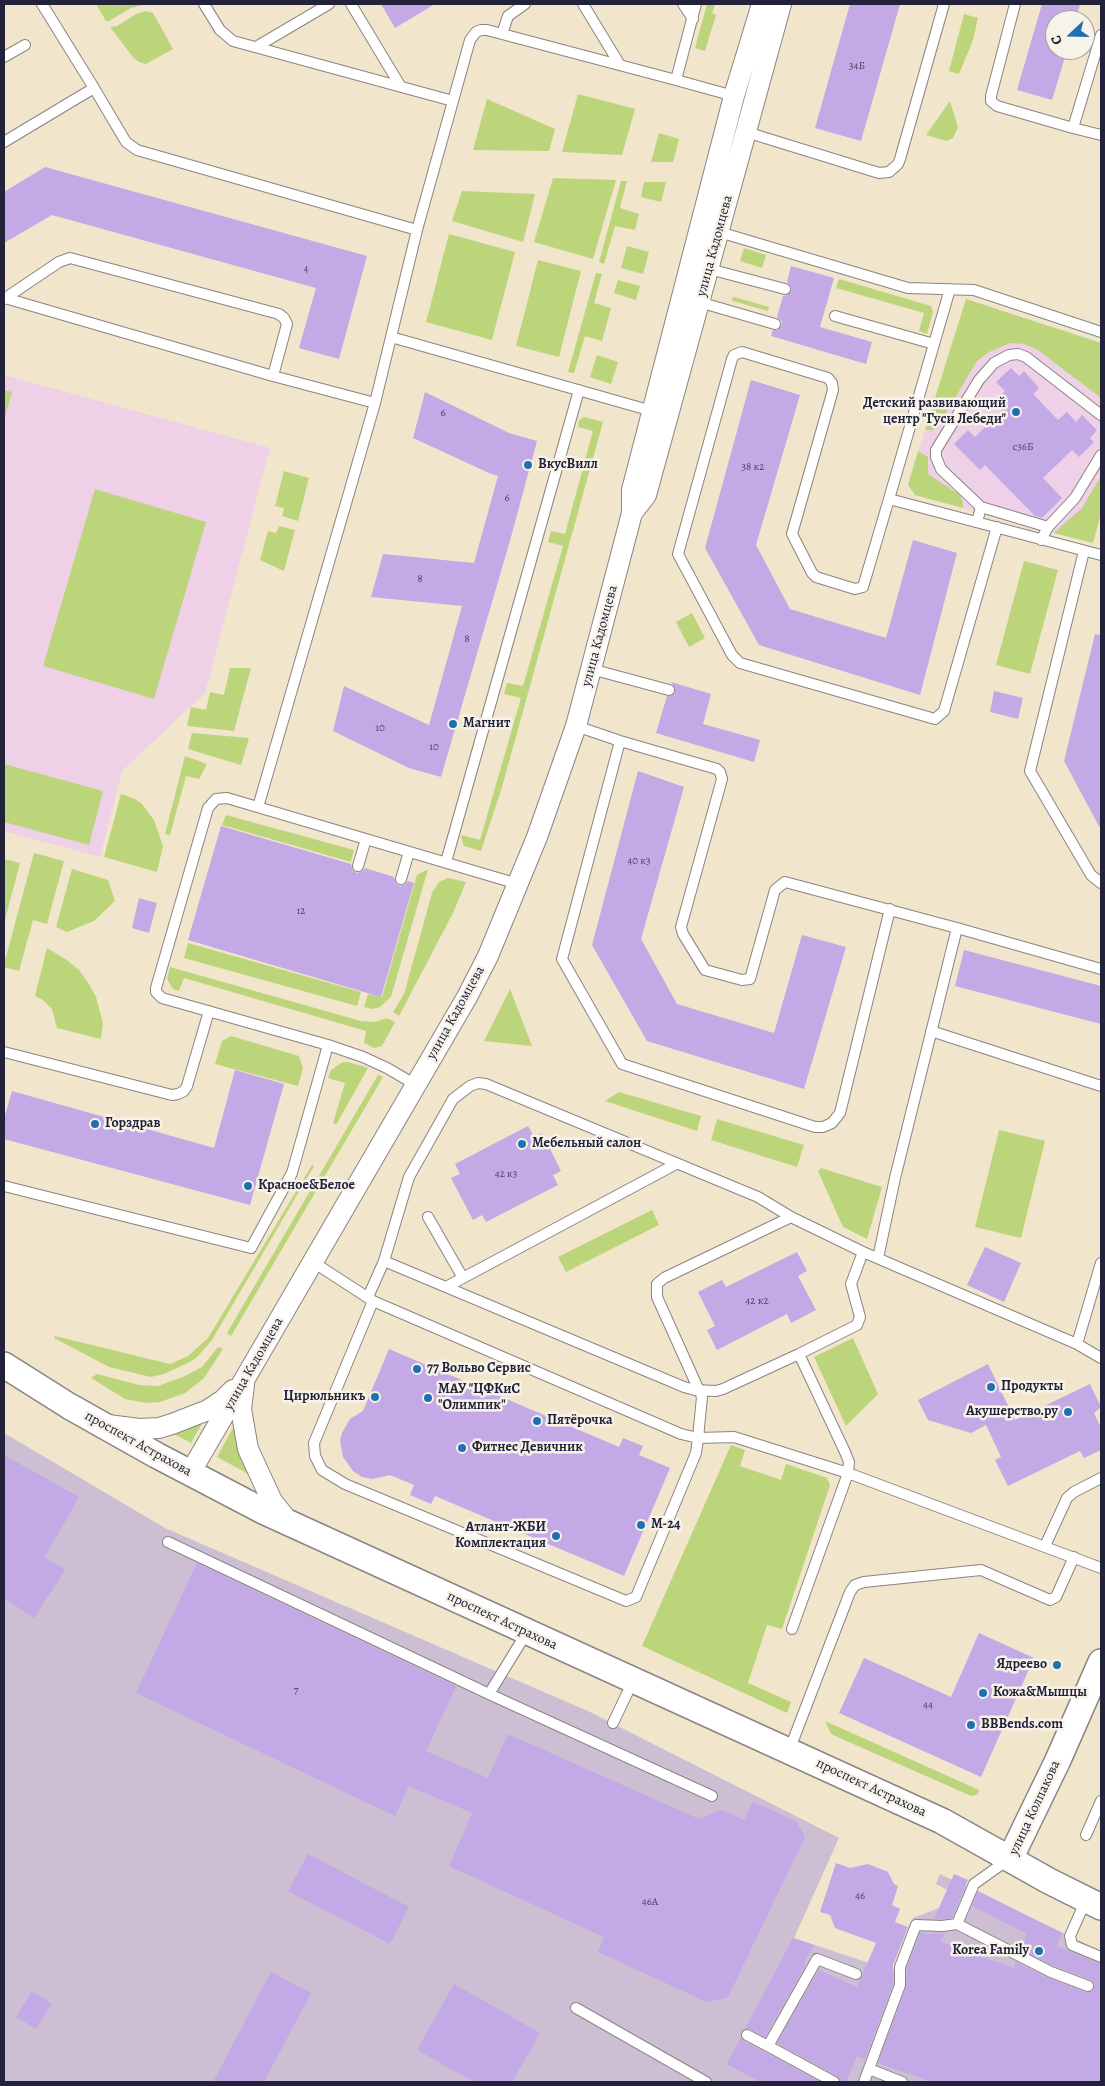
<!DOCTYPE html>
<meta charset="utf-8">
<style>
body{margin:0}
#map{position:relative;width:1105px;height:2086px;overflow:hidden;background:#f1e5cb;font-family:Alegreya,serif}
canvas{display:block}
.frame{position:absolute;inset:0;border:5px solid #22223b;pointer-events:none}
.north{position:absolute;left:1045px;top:10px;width:50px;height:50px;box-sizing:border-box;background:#f7f3e8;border:1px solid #a29fa3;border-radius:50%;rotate:249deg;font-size:14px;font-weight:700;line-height:20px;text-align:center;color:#22223b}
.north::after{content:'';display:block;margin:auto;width:18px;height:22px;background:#1f6fb2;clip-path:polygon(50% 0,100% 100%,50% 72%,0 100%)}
</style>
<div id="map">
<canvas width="1105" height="2086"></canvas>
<div class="frame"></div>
<div class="north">С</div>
</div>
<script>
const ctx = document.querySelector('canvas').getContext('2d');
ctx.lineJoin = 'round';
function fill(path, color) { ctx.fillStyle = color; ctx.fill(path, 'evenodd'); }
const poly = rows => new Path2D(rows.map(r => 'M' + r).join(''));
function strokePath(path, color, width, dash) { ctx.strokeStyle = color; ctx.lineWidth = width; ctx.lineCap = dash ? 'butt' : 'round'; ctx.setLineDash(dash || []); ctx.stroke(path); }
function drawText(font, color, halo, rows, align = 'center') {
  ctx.font = font + ' Alegreya,serif'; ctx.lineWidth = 5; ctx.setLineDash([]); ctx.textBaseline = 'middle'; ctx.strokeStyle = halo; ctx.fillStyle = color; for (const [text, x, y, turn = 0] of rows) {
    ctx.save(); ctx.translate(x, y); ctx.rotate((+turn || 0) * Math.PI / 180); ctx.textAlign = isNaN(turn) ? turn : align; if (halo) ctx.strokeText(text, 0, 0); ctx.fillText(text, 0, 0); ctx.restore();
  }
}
const built = poly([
 [966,299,1101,343,1101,513,1093,543,915,495,908,485],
 [4,375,270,448,205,693,122,771,100,857,4,831]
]);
const industrial = poly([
 [4,1433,165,1528,590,1712,839,1838,794,1938,893,1971,913,1918,939,1908,947,1890,936,1884,940,1874,1101,1951,1101,2082,4,2082]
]);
const green = poly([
 [96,4,146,4,131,8,109,21,106,21],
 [707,4,715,4,712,13,716,15,705,51,695,48],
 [146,11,153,13,173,49,146,64,139,62,132,56,110,27,117,26,136,14],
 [964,14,978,18,973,40,959,74,949,71],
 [578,94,635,109,622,155,562,152],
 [487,99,555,129,549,151,473,150],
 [950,101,958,127,953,138,947,141,926,135],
 [659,133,679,139,673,162,651,162],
 [553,178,616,180,593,259,534,242],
 [621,181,627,181,620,208,639,214,635,230,615,226,604,264,599,262],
 [644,182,666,182,661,202,641,197],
 [462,191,535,194,523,242,452,221],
 [449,234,515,252,492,340,426,322],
 [627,246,649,252,643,274,621,268],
 [744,248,766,255,762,268,740,261],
 [538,260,581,271,559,357,516,346],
 [596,273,602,274,594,303,611,308,602,341,585,336,574,373,568,372],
 [839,279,931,306,933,312,927,334,919,331,924,313,836,288],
 [618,280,640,286,636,300,614,293],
 [734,297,769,307,768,311,733,301,731,299],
 [966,299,1101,343,1101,398,1038,350,1024,344,1010,343,989,352,977,361,939,425,933,430,925,430],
 [597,355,618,362,611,384,590,377],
 [4,390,12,392,4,420],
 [584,417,603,422,502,787,481,851,464,846,461,837,462,835,480,840,521,698,504,694,507,683,523,686,563,546,548,542,551,531,565,534,593,431,578,427,579,420],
 [918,451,928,457,928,474,960,495,963,503,963,508,915,495,908,485],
 [284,471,309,478,298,521,282,516,284,508,275,506],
 [1101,476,1101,513,1093,543,1054,533,1082,508],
 [95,489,206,522,154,699,43,666],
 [279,526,295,530,284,571,260,560,268,531,276,533],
 [1024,561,1058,570,1030,674,996,665],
 [692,613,705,638,689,647,676,622],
 [230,668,251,668,234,731,187,726,191,707,206,710,210,692,224,695],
 [192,733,249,738,241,765,188,749],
 [185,756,207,764,199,779,186,776,170,835,165,834],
 [4,764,103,791,89,845,4,822],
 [121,794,135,799,142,804,154,820,163,846,157,872,104,857],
 [226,815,354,850,351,862,222,825],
 [34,853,64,861,47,924,33,920,19,971,4,967,4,964],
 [4,859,20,863,4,924],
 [72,869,108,880,115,901,94,921,67,932,56,927],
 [428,869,391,997,380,1007,373,1009,364,1007,368,994,382,997,417,875],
 [448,878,466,882,453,913,399,1016,393,1012,404,994,432,893,439,882],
 [188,943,361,992,357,1006,184,958],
 [47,948,67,960,79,970,89,984,96,997,103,1023,101,1039,57,1028,52,1009,43,1000,35,996],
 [170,967,361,1021,375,1022,387,1018,395,1022,382,1046,374,1048,364,1043,366,1031,184,978,179,991,173,989,167,979],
 [510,989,532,1046,484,1041],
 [231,1036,299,1056,303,1068,298,1086,215,1064,222,1041],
 [343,1062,348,1062,368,1068,336,1125,333,1123,345,1083,328,1078,331,1070],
 [378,1075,383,1077,231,1336,227,1333],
 [619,1092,701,1116,697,1131,605,1101],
 [717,1119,804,1145,797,1167,711,1140],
 [999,1130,1045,1141,1021,1238,975,1227],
 [312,1165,314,1166,212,1340,198,1356,192,1361,164,1374,151,1377,109,1367,54,1338,55,1336,170,1364,188,1356,208,1338],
 [821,1168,882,1187,867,1239,843,1227,818,1171],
 [652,1210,659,1225,566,1272,558,1257],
 [853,1338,878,1394,846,1426,814,1357],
 [218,1347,223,1349,204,1378,185,1393,160,1402,147,1403,125,1399,91,1378,97,1374,101,1375,139,1385,158,1386,185,1376,202,1367],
 [208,1413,191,1443,168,1431],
 [238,1419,254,1477,217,1457],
 [731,1445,745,1450,740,1466,781,1480,786,1464,827,1478,830,1485,782,1629,767,1625,748,1683,791,1702,787,1713,642,1646],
 [825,1721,979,1790,978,1794,972,1796,969,1795,833,1735,830,1732]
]);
const building = poly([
 [381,4,435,4,395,28],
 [850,4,900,4,861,141,815,128],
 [1042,4,1080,4,1076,20,1055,20,1055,50,1067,50,1052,100,1017,90],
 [45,167,367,256,339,359,299,348,316,288,52,215,4,243,4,192],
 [791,266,834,278,820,327,872,342,866,364,771,336,773,330,777,330,781,326,782,322,777,317,783,296,787,295,791,291,791,287,787,282],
 [1011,368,1019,376,1024,371,1039,388,1033,394,1058,420,1067,412,1076,422,1082,415,1097,430,1090,438,1094,442,1079,457,1072,450,1043,478,1062,498,1042,518,1035,516,985,465,980,470,954,444,968,430,975,437,1004,408,996,400,1005,391,996,382],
 [751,380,800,395,756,545,790,609,886,638,913,540,957,553,920,695,759,645,705,548],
 [425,392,509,433,537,441,511,537,441,777,409,768,333,731,344,686,429,725,462,606,371,597,383,554,474,563,498,476,489,473,413,438],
 [1095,634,1101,635,1101,830,1064,761],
 [671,682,711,694,703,724,760,740,754,762,656,733,667,696,671,696,675,692,675,688],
 [994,691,1023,698,1018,719,990,712],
 [638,771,684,787,641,939,677,1004,774,1033,802,935,846,947,804,1089,647,1041,592,945],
 [221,826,351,864,353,870,357,873,362,871,365,868,394,877,396,883,400,886,405,884,408,881,414,883,381,997,188,940],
 [139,898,157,903,149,933,132,928],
 [964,950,1101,986,1101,1024,955,986],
 [235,1070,284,1084,250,1205,4,1139,4,1119,12,1091,214,1148],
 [528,1126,534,1137,542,1133,561,1171,553,1175,558,1185,486,1222,482,1215,473,1220,451,1178,460,1174,455,1164],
 [985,1247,1021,1263,1004,1302,967,1285],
 [797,1252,807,1271,798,1276,816,1310,791,1323,787,1314,717,1350,707,1330,715,1326,698,1292,722,1280,726,1287],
 [389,1349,619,1447,623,1438,643,1446,639,1455,670,1468,624,1576,435,1496,431,1504,410,1495,414,1485,390,1475,372,1479,362,1477,353,1471,343,1457,340,1440,342,1433,350,1419,363,1411],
 [988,1364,1015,1420,1090,1384,1101,1407,1094,1413,1101,1428,1101,1450,1084,1458,1080,1451,1008,1486,995,1460,1001,1457,986,1425,971,1433,928,1420,918,1400],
 [4,1455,79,1497,45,1557,65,1570,34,1618,4,1598],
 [197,1563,456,1686,426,1751,488,1778,508,1734,699,1819,721,1810,744,1820,753,1802,796,1821,805,1837,728,1997,707,2002,598,1952,604,1937,449,1866,472,1813,409,1786,395,1816,136,1693],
 [979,1633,1034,1658,981,1777,839,1713,864,1658,951,1697],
 [308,1854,409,1907,390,1944,288,1891],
 [836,1863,850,1868,868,1864,888,1872,894,1884,898,1886,892,1905,900,1909,895,1922,908,1927,893,1965,893,1984,865,2059,857,2056,846,2082,841,2082,837,2076,777,2043,819,1970,857,1987,876,1943,835,1928,830,1915,820,1912],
 [954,1874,968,1880,952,1918,934,1919],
 [978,1891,1062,1933,1057,1946,1101,1964,1101,2082,932,2082,878,2063,906,1987,907,1968,921,1932,927,1934,945,1933,941,1942,1014,1968,1016,1962,1048,1978,1086,1992,1090,1993,1094,1989,1095,1984,1091,1980,1054,1966,1021,1949,1027,1934,972,1906],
 [793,1938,814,1945,804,1963,806,1964,765,2037,750,2029,745,2029],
 [271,1972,311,1993,264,2082,213,2082],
 [454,1984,540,2033,512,2082,474,2082,417,2050],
 [32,1991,52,2004,36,2029,16,2017],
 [741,2037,744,2041,820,2082,760,2082,727,2064]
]);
const service = poly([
 [204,4,220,30,233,41,453,101,470,40,476,32,481,30,487,30,676,80],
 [351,4,401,87],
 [583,4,620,65],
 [683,4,693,19],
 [696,4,676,80,734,96],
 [1015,4,991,96,991,101,997,106,1073,128,1101,35],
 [502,34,508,16,525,4],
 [256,47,329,4],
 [4,57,25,45],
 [94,88,126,142,137,150,417,230,375,403],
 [1073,128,1101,135],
 [746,132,879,173,889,172,898,164,900,159,944,4],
 [4,142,94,88,42,4],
 [417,230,453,101],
 [719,232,908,288,974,290,1101,332],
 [709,269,785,289],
 [5,298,273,376],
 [4,299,59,262,70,258,279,314,284,318,287,324,273,376,375,403,258,807],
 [699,302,775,324],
 [835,316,934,344],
 [391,337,652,411],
 [889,499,950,289],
 [981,507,1048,527],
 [977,522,981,507,941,469,936,457,936,450,979,380,994,363,1009,355,1018,354,1026,357,1101,415],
 [997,527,944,711,935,719,740,663,732,655,678,554,732,359,734,355,742,352,828,378,832,383,833,390,792,534,812,573,816,577,855,589,863,587,889,499,1101,555],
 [1041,540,1048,527,1075,498,1101,455],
 [1084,551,1030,771,1091,875,1101,883],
 [591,669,669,690],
 [576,726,620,741,717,769,720,772,722,779,681,927,683,934,705,970,742,980,750,979,775,890,785,882,957,928],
 [620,741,562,959,622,1064,815,1127,823,1127,832,1123,840,1113,890,909],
 [446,862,579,390],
 [358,866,366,839],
 [401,879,409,852],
 [931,1031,1101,1086],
 [4,1052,172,1095,178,1094,184,1091,187,1086,209,1011],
 [416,1085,387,1068,363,1057,328,1045,162,998,156,992,156,988,208,808,216,799,227,798,518,884],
 [4,1186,251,1248,292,1173,328,1045],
 [428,1217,463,1278],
 [863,1252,851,1284,860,1317,857,1325,799,1354,845,1452,849,1462,848,1473,1101,1568],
 [878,1258,895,1178,957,928,1101,969],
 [313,1262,373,1301,681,1434,698,1438,702,1397,657,1297,657,1284,664,1278,791,1217],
 [446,1287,676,1164],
 [368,1297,384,1261],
 [373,1301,314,1443,315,1456,322,1470,345,1484,626,1601,636,1597,696,1453,698,1438,734,1437,848,1473,792,1629],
 [1077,1344,1101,1263],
 [799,1354,723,1389,716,1391,695,1390,684,1387,384,1261,409,1177,453,1099,470,1086,478,1083,486,1084,758,1197,791,1217,863,1252,1077,1344,1101,1358],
 [168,1542,489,1694],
 [1045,1546,1067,1498,1074,1492,1101,1478],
 [527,1632,489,1694,712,1796],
 [613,1723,633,1681],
 [789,1751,850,1592,855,1585,864,1582,981,1570,1050,1600,1056,1597,1074,1557],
 [1086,1835,1101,1801],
 [1086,1900,1070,1936,1072,1945,1101,1957],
 [957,1924,974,1884,1009,1859],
 [576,2008,706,2082],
 [747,2035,768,2046],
 [869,2069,902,2082],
 [834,2082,768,2046,817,1959,856,1974],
 [864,2082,900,1985,900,1967,916,1925,942,1926,957,1924,1051,1972,1088,1986]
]);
const minor = poly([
 [632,513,646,495,781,4],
 [244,1385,241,1409,248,1449,272,1501,288,1521],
 [108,1425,139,1429,159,1428,172,1424,208,1410,223,1400,233,1390],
 [190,1473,467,997,488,956,537,837,576,726,632,513,632,490,734,96,762,4]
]);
const tertiary = poly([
 [4,1365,69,1406,156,1455,265,1512,942,1821,1049,1881,1101,1907],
 [1010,1859,1058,1760,1101,1662]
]);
const markers = [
 [1016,412,5,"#1f6fb2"],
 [528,465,5,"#1f6fb2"],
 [453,724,5,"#1f6fb2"],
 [95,1124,5,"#1f6fb2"],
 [522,1144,5,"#1f6fb2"],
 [248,1186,5,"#1f6fb2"],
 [417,1369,5,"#1f6fb2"],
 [991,1387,5,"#1f6fb2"],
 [375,1397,5,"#1f6fb2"],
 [428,1398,5,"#1f6fb2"],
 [1068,1412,5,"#1f6fb2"],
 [537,1421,5,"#1f6fb2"],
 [462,1448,5,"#1f6fb2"],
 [641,1525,5,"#1f6fb2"],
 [556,1536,5,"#1f6fb2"],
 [1057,1665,5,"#1f6fb2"],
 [983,1693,5,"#1f6fb2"],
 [971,1725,5,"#1f6fb2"],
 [1039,1951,5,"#1f6fb2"]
];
const numberNames = [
 ["34Б",857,66],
 ["4",306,269],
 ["6",443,413],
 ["с36Б",1023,447],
 ["38 к2",753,467],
 ["6",507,498],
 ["8",420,579],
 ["8",467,639],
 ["10",380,728],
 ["10",434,747],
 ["40 к3",639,861],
 ["12",301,911],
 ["42 к3",506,1174],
 ["42 к2",757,1301],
 ["7",296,1690],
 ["44",928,1705],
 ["46",860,1896],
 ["46А",650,1902]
];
const streetNames = [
 ["улица Кадомцева",715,246,-75],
 ["улица Кадомцева",600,636,-75],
 ["улица Кадомцева",456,1013,-61],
 ["улица Кадомцева",254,1364,-60],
 ["проспект Астрахова",138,1444,29],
 ["проспект Астрахова",502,1621,25],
 ["проспект Астрахова",871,1788,25],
 ["улица Колпакова",1035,1808,-65]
];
const poiNames = [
 ["Детский развивающий",1006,404,"right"],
 ["центр \"Гуси Лебеди\"",1006,420,"right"],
 ["ВкусВилл",538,465],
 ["Магнит",463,724],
 ["Горздрав",105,1124],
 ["Мебельный салон",532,1144],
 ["Красное&Белое",258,1186],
 ["77 Вольво Сервис",427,1369],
 ["Продукты",1001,1387],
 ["МАУ \"ЦФКиС",438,1390],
 ["\"Олимпик\"",438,1406],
 ["Цирюльникъ",365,1397,"right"],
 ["Акушерство.ру",1058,1412,"right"],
 ["Пятёрочка",547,1421],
 ["Фитнес Девичник",472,1448],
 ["М-24",651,1525],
 ["Атлант-ЖБИ",546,1528,"right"],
 ["Комплектация",546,1544,"right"],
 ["Ядреево",1047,1665,"right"],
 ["Кожа&Мышцы",993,1693],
 ["BBBends.com",981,1725],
 ["Korea Family",1029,1951,"right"]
];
fill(built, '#eed0e7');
fill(industrial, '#ccbed3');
fill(green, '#bcd57a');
fill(building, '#c3a9e6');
strokePath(service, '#8a8483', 12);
strokePath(minor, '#8a8483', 22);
strokePath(tertiary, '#8a8483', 28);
strokePath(service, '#fff', 10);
strokePath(minor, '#fff', 20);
strokePath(tertiary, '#fff', 25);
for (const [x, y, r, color] of markers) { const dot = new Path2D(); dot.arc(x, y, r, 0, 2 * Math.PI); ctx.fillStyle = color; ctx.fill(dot); strokePath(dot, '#f7f3e8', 2); }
drawText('11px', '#4a4466', null, numberNames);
drawText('14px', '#22223b', '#f7f3e8', streetNames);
drawText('bold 14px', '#22223b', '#f7f3e8', poiNames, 'left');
</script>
